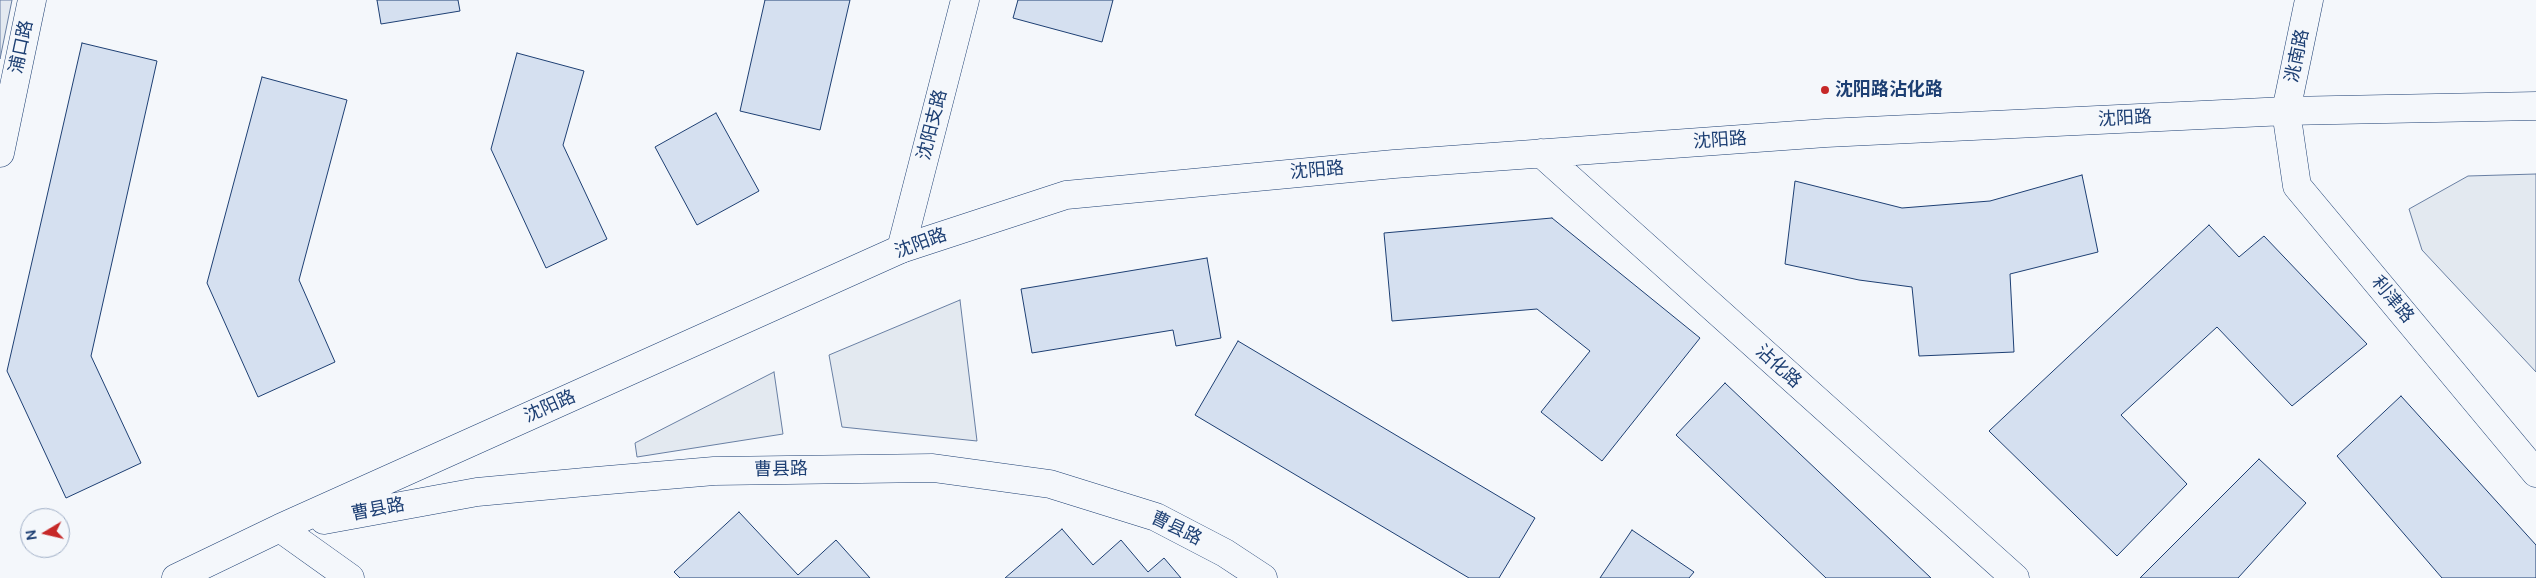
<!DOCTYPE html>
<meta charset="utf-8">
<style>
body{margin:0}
#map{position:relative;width:2536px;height:578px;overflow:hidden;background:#f4f7fb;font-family:"DM Sans",sans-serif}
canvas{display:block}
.north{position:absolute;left:20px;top:508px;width:50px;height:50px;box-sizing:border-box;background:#f4f7fb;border:1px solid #9eadc5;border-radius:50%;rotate:261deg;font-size:14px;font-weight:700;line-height:20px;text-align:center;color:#1d3f73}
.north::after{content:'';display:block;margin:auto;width:18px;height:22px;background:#c62828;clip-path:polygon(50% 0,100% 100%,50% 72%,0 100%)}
</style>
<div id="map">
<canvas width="2536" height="578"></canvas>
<div class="north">N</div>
</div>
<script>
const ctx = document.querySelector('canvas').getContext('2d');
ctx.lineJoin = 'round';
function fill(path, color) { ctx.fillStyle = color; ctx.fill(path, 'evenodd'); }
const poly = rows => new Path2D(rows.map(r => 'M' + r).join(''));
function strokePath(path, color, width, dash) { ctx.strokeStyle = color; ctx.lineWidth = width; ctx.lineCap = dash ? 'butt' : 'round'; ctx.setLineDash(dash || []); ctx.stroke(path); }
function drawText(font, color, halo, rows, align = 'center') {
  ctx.font = font + ' "DM Sans","Noto Sans SC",sans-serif'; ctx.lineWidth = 4; ctx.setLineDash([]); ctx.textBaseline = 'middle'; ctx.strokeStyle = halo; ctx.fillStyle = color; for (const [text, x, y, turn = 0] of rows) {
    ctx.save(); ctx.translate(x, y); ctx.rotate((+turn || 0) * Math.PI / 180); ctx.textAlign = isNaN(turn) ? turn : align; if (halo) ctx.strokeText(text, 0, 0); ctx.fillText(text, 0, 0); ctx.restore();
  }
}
const green = poly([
 [0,0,12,0,0,59,0,0],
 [2536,174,2536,372,2422,250,2409,209,2468,176,2536,174],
 [960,300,977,441,842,427,829,355,960,300],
 [774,372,783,434,637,457,635,443,774,372]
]);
const building = poly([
 [377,0,458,0,460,11,381,24,377,0],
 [765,0,850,0,820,130,740,111,765,0],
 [1018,0,1113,0,1102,42,1013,18,1018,0],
 [82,43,157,61,91,356,141,463,66,498,7,371,82,43],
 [517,53,584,71,563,145,607,239,546,268,491,149,517,53],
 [262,77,347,100,299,280,335,362,258,397,207,283,262,77],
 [716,113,759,191,697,225,655,147,716,113],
 [2082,175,2098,252,2010,274,2014,352,1919,356,1912,287,1859,280,1785,264,1795,181,1902,208,1990,201,2082,175],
 [1552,218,1700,338,1602,461,1541,412,1590,351,1537,309,1392,321,1384,233,1552,218],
 [2209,225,2239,257,2264,236,2367,344,2292,406,2217,327,2121,415,2187,484,2117,556,1989,431,2209,225],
 [1207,258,1221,338,1176,346,1173,330,1032,353,1021,289,1207,258],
 [1238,341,1535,518,1499,578,1469,578,1195,415,1238,341],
 [1725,383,1931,578,1826,578,1676,435,1725,383],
 [2401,396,2536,545,2536,578,2442,578,2337,456,2401,396],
 [2259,459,2306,503,2238,578,2140,578,2259,459],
 [739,512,798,575,836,540,870,578,680,578,674,572,739,512],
 [1062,529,1093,565,1121,540,1148,572,1164,558,1181,578,1005,578,1062,529],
 [1632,530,1694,572,1689,578,1600,578,1632,530]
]);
const street = poly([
 [2286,111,2309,0],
 [0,153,32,0],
 [901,249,965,0]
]);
const secondary = poly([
 [2286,111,2297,186,2536,473],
 [1541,153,2015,578],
 [324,520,477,492,585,482,714,471,933,468,1050,484,1156,517,1225,553,1263,578],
 [280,528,350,578],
 [176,578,280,528,901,249,1066,195,1394,164,1826,133,2286,111,2536,106]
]);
const markers = [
 [1825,90,5,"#c62828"]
];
const streetNames = [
 ["浦口路",22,47,-78],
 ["洮南路",2298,56,-78],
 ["沈阳路",2125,119,-3],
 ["沈阳支路",933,125,-76],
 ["沈阳路",1720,141,-4],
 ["沈阳路",1317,171,-5],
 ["沈阳路",921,244,-20],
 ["利津路",2392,300,50],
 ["沾化路",1778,367,42],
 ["沈阳路",550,407,-24],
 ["曹县路",781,470,-1],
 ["曹县路",378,510,-11],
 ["曹县路",1176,529,26]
];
const poiNames = [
 ["沈阳路沾化路",1835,90]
];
fill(green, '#e3e9f0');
strokePath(green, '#687fa3', 1);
fill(building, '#d5e0f0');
strokePath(building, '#1d3f73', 1);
strokePath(street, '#1d3f73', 29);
strokePath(secondary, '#1d3f73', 29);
strokePath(street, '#f4f7fb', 28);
strokePath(secondary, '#f4f7fb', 28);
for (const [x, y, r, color] of markers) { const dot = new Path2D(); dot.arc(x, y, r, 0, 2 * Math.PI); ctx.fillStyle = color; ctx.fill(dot); strokePath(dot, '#f4f7fb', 2); }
drawText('18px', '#1d3f73', '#f4f7fb', streetNames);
drawText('bold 18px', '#1d3f73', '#f4f7fb', poiNames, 'left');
</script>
